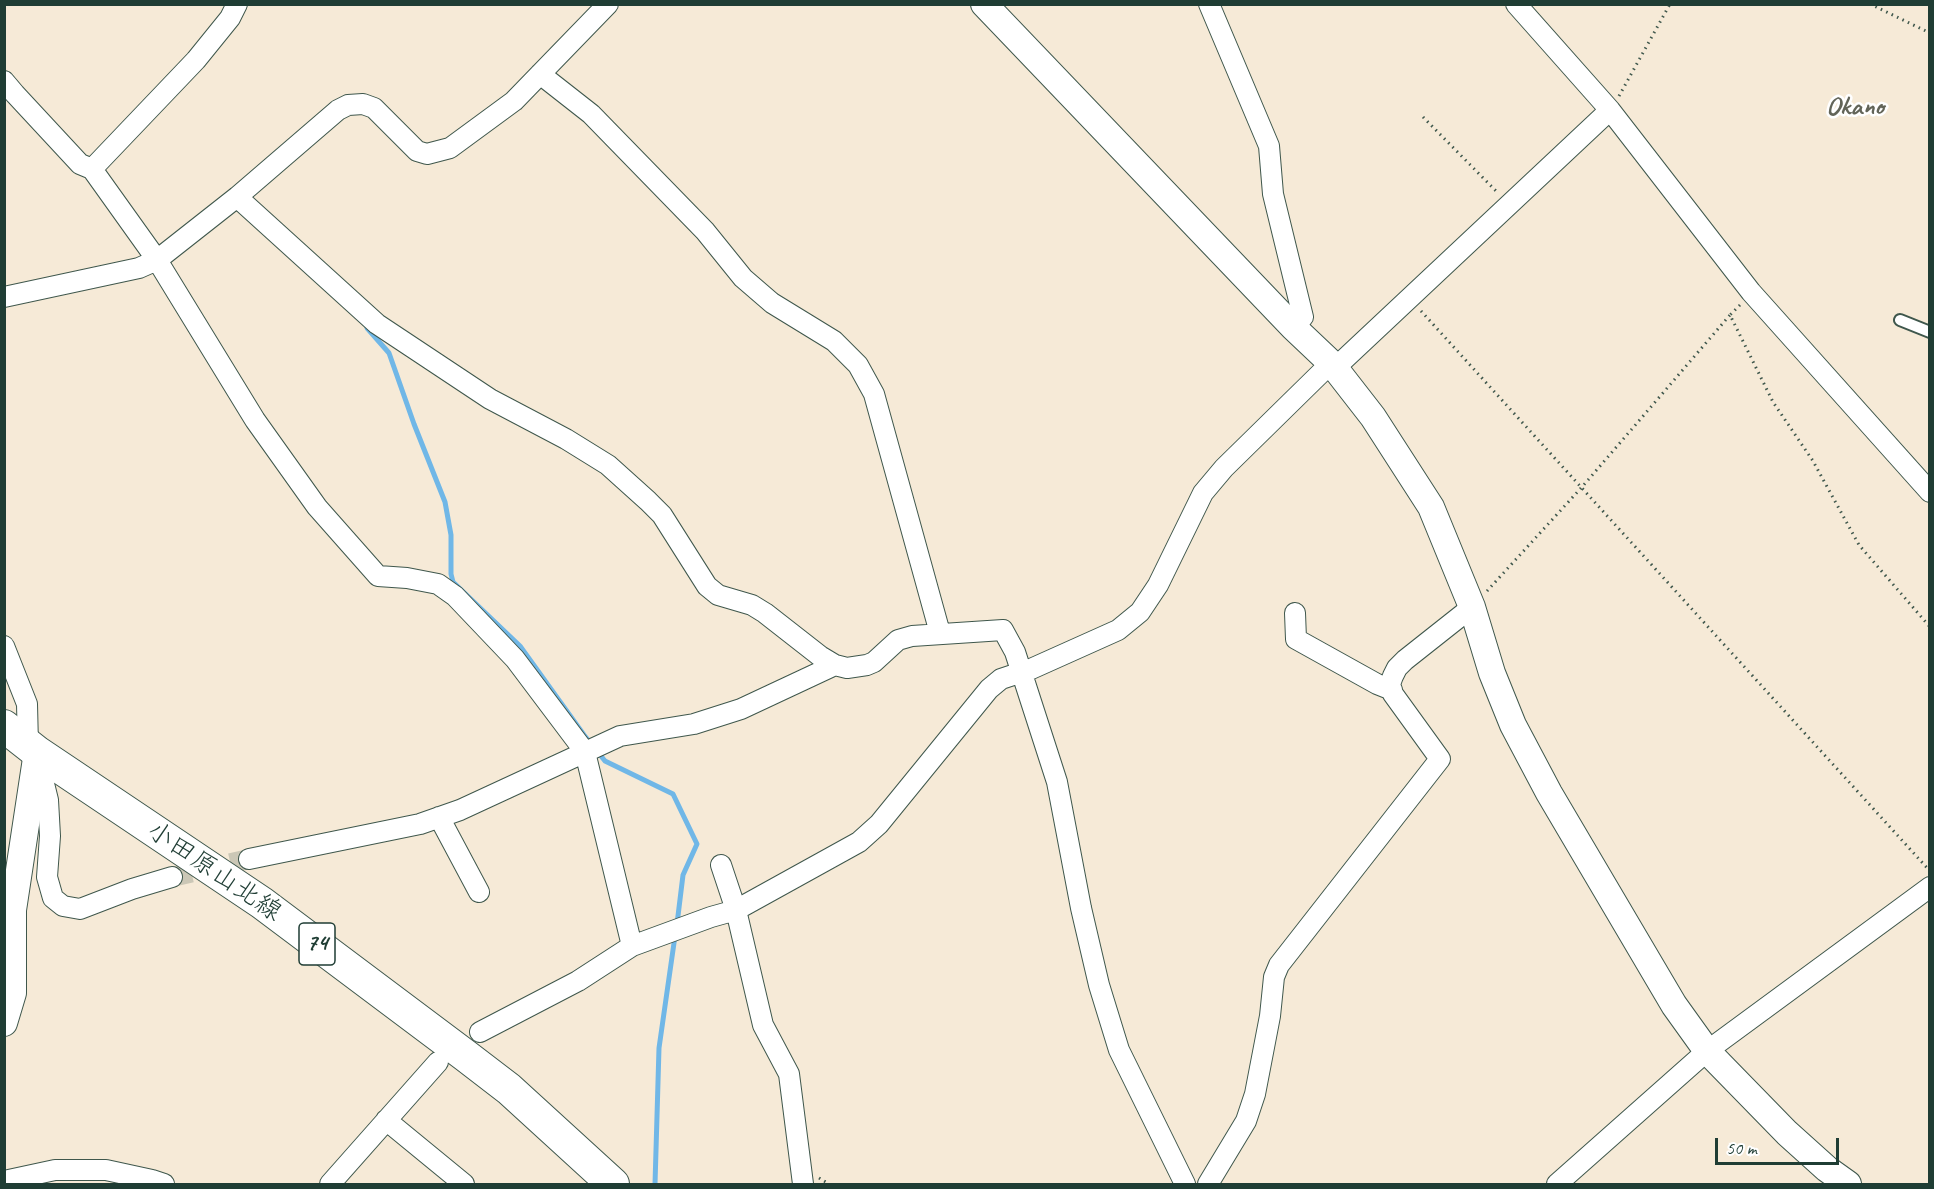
<!DOCTYPE html>
<meta charset="utf-8">
<style>
body{margin:0}
#map{position:relative;width:1934px;height:1189px;overflow:hidden;background:#f6ead7;font-family:Caveat,sans-serif}
canvas{display:block}
.frame{position:absolute;inset:0;border:6px solid #1f3d34;pointer-events:none}
.scale{position:absolute;left:1715px;top:1138px;width:124px;height:27px;box-sizing:border-box;border:3px solid #1f3d34;border-top:0;padding-left:8px;font-size:18px;line-height:21px;white-space:nowrap;color:#1f3d34;-webkit-text-stroke:4px #fff;paint-order:stroke}
</style>
<div id="map">
<canvas width="1934" height="1189"></canvas>
<div class="frame"></div>
<div class="scale">50 m</div>
</div>
<script>
const ctx = document.querySelector('canvas').getContext('2d');
ctx.lineJoin = 'round';
const poly = rows => new Path2D(rows.map(r => 'M' + r).join(''));
function strokePath(path, color, width, dash) { ctx.strokeStyle = color; ctx.lineWidth = width; ctx.lineCap = dash ? 'butt' : 'round'; ctx.setLineDash(dash || []); ctx.stroke(path); }
function drawText(font, color, halo, rows, align = 'center') {
  ctx.font = font + ' Caveat,"Klee One",sans-serif'; ctx.lineWidth = 5; ctx.setLineDash([]); ctx.textBaseline = 'middle'; ctx.strokeStyle = halo; ctx.fillStyle = color; for (const [text, x, y, turn = 0] of rows) {
    ctx.save(); ctx.translate(x, y); ctx.rotate((+turn || 0) * Math.PI / 180); ctx.textAlign = isNaN(turn) ? turn : align; if (halo) ctx.strokeText(text, 0, 0); ctx.fillText(text, 0, 0); ctx.restore();
  }
}
const stream = poly([
 [367,328,389,353,414,424,445,502,451,535,451,574,453,582,520,646,584,735,605,761,673,794,697,844,683,875,677,924],
 [655,1184,659,1048,675,936]
]);
const minorTunnel = poly([
 [172,877,249,859]
]);
const path = poly([
 [1870,4,1930,33],
 [1619,96,1670,4],
 [1423,117,1498,193],
 [1740,305,1730,315,1773,402,1813,461,1859,545,1930,627],
 [1421,311,1929,870],
 [1487,591,1582,487,1730,315],
 [819,1178,829,1184]
]);
const service = poly([
 [1900,320,1930,332]
]);
const minor = poly([
 [1209,4,1269,146,1273,194,1303,317,1293,327],
 [1516,4,1610,110,1751,292,1930,492],
 [540,74,591,114,705,231,743,278,772,303,834,341,858,365,874,394,940,633],
 [4,81,15,94,80,164,92,169,157,260,255,420,317,507,378,576,407,578,438,584,455,596,515,659,585,752,632,946],
 [92,169,196,60,230,18,237,4],
 [237,197,377,324,490,399,566,439,608,465,648,501,662,515,707,586,718,595,752,605,765,613,820,656,835,665,847,668,867,665,874,662,898,640,912,636,1003,630,1015,652,1057,782,1081,908,1099,985,1119,1050,1185,1184],
 [4,297,139,268,157,260,237,197,338,110,348,105,363,104,374,108,417,151,427,154,450,148,514,101,608,4],
 [1335,368,1610,110],
 [1295,613,1296,639,1377,684,1392,690],
 [4,646,27,704,28,745],
 [39,763,48,800,50,836,47,877,53,898,63,906,80,909,132,889,172,877],
 [439,817,479,892],
 [249,859,420,824,460,810,620,736,694,724,741,709,835,665],
 [721,865,736,910,763,1025,789,1074,803,1184],
 [480,1032,578,981,632,946,711,917,736,910,859,842,879,824,989,689,1001,679,1031,669,1118,630,1140,612,1158,585,1203,493,1224,468,1331,363],
 [386,1120,464,1184],
 [4,1181,55,1170,106,1170,152,1180,164,1184],
 [330,1184,438,1062],
 [1208,1184,1246,1121,1255,1094,1270,1016,1274,977,1279,965,1440,759,1393,694,1390,684,1393,676,1397,668,1405,660,1472,607],
 [1557,1184,1707,1051,1930,887]
]);
const tertiary = poly([
 [984,4,1293,327,1331,363,1373,417,1431,507,1472,607,1492,673,1513,725,1549,793,1674,1005,1707,1051,1787,1133,1827,1169,1848,1184],
 [4,1023,13,993,13,910,37,752]
]);
const primary = poly([
 [4,726,37,752,262,903,466,1056,509,1089,613,1184]
]);
const shields = [
 [317,944,36]
];
const shieldNames = [
 ["74",317,944]
];
const streetNames = [
 ["小田原山北線",214,872,34]
];
const neighbourhoodNames = [
 ["Okano",1855,107]
];
strokePath(stream, '#70b7e7', 5);
strokePath(minorTunnel, '#cbc7b6', 20, [20, 10]);
strokePath(service, '#3f574c', 14);
strokePath(minor, '#3f574c', 22);
strokePath(tertiary, '#3f574c', 28);
strokePath(primary, '#3f574c', 34);
strokePath(path, '#3f574c', 3, [1.5, 4.5]);
strokePath(service, '#fff', 10);
strokePath(minor, '#fff', 20);
strokePath(tertiary, '#fff', 26);
strokePath(primary, '#fff', 32);
for (const [x, y, w] of shields) { const box = new Path2D(); box.roundRect(x - w / 2, y - 21, w, 42, 4.5); ctx.fillStyle = '#fff'; ctx.fill(box); strokePath(box, '#1f3d34', 1.5); }
drawText('bold 24px', '#1f3d34', null, shieldNames);
drawText('26px', '#1f3d34', '#fff', streetNames);
drawText('bold 27px', '#626458', '#fff', neighbourhoodNames);
</script>
